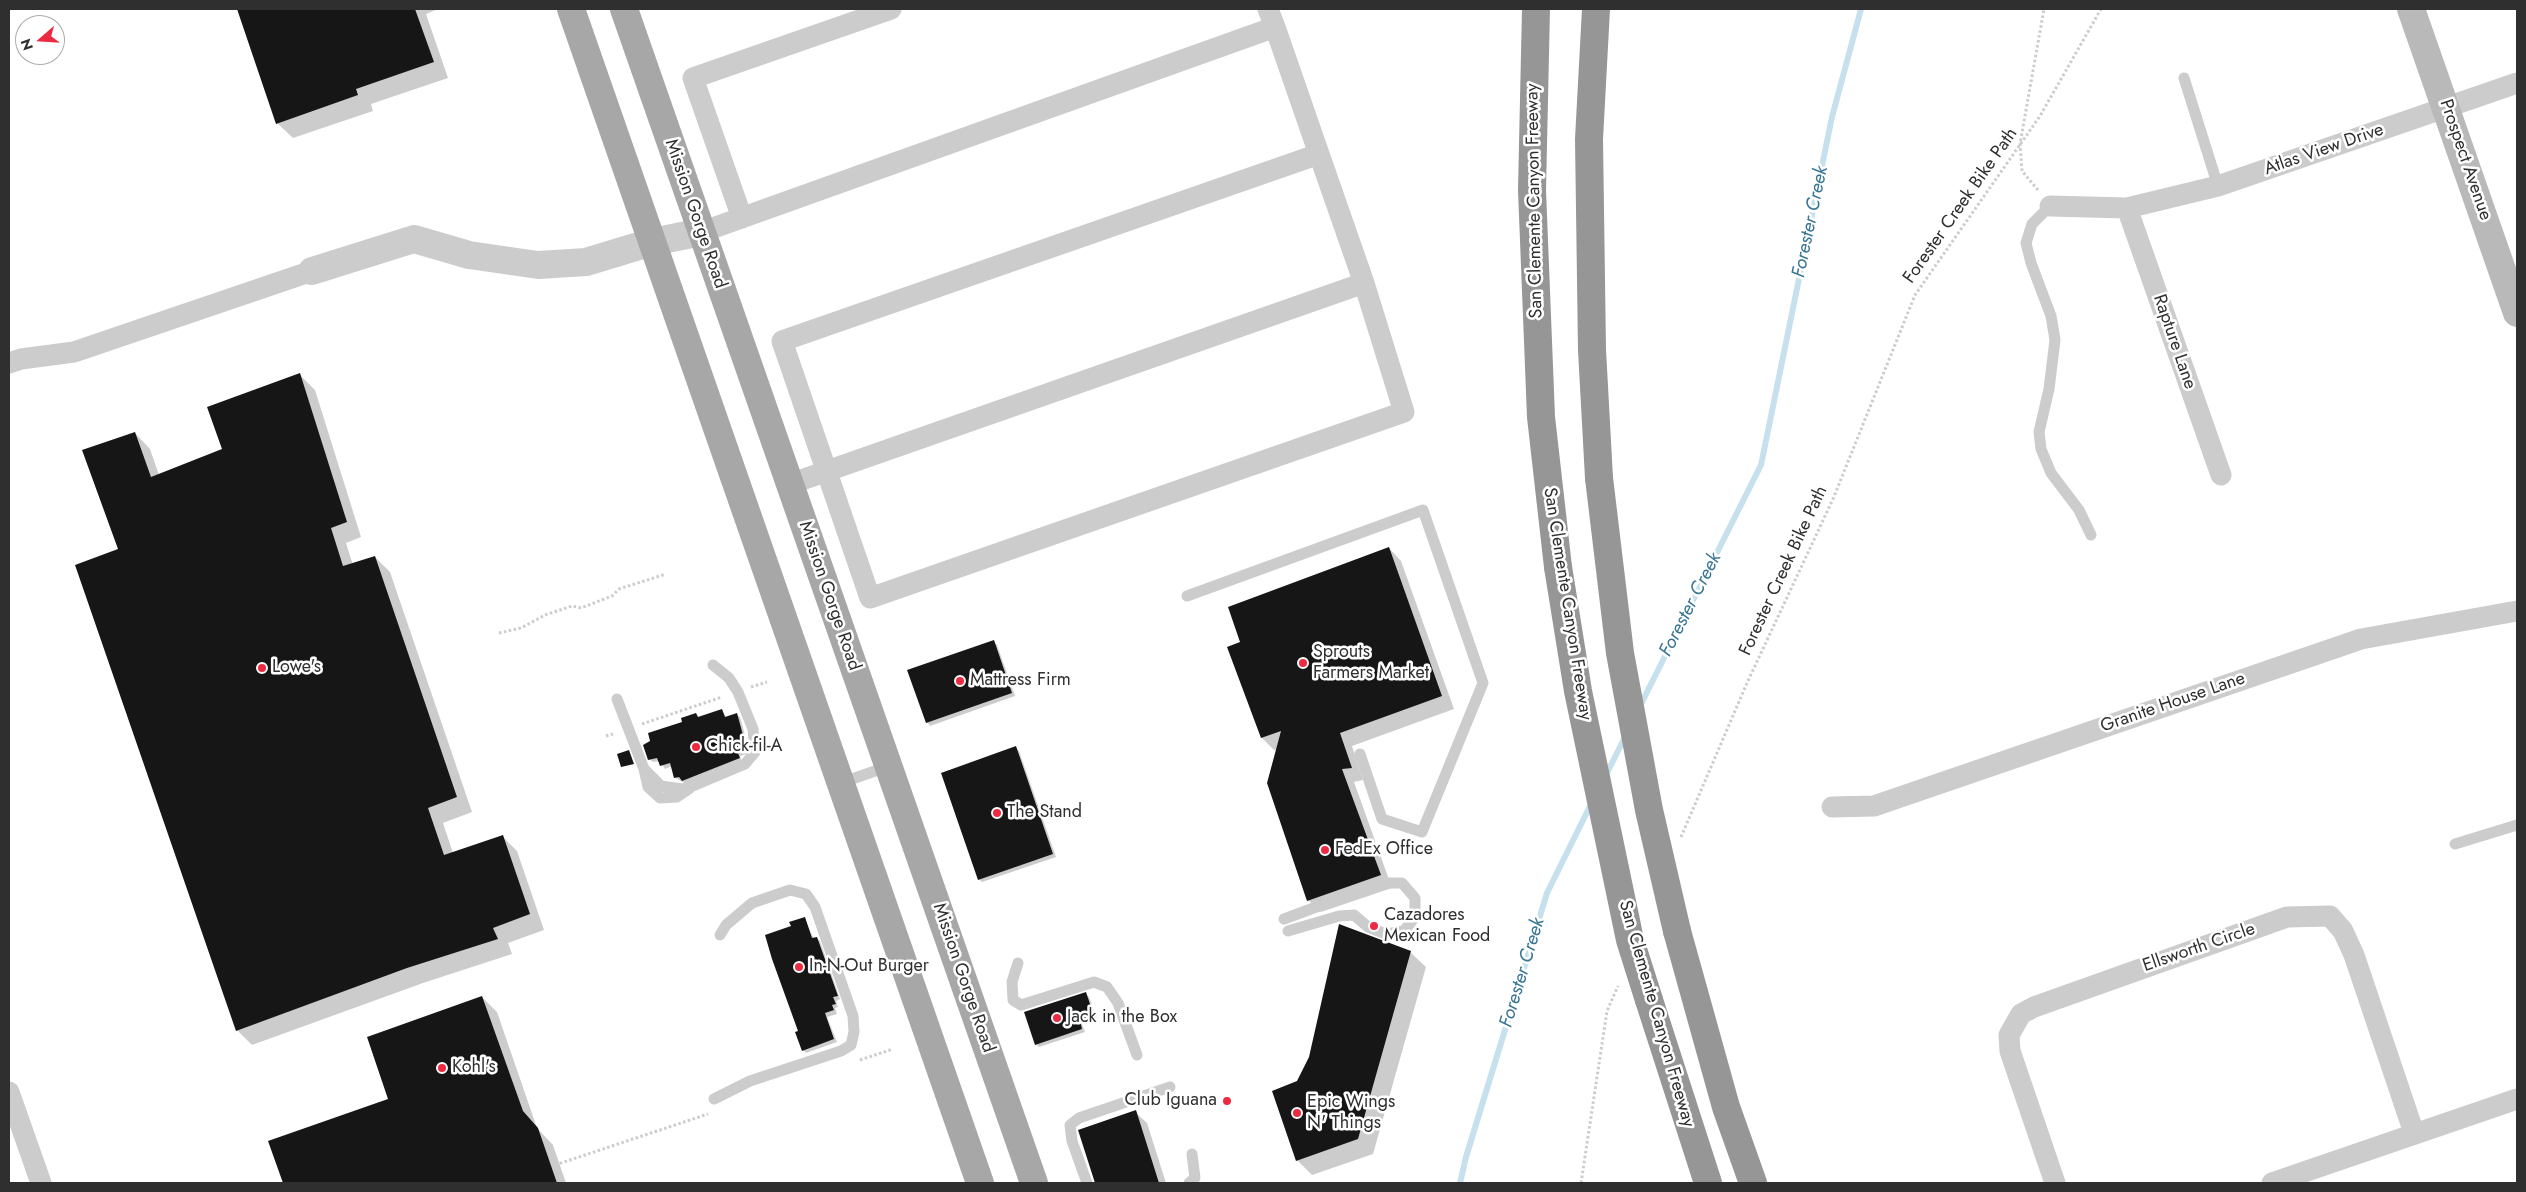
<!DOCTYPE html>
<style>
body{margin:0}
#map{position:relative;width:2526px;height:1192px;overflow:hidden;background:#fff;font-family:Jost,sans-serif}
canvas{display:block}
.frame{position:absolute;inset:0;border:10px solid #2f2f2f;pointer-events:none}
.north{position:absolute;left:15px;top:15px;width:50px;height:50px;box-sizing:border-box;background:#fff;border:1px solid #acacac;border-radius:50%;rotate:251deg;font-size:14px;font-weight:700;line-height:20px;text-align:center;color:#2f2f2f}
.north::after{content:'';display:block;margin:auto;width:18px;height:22px;background:#ec2a42;clip-path:polygon(50% 0,100% 100%,50% 72%,0 100%)}
</style>
<div id="map">
<canvas width="2526" height="1192"></canvas>
<div class="frame"></div>
<div class="north">N</div>
</div>
<script>
const ctx = document.querySelector('canvas').getContext('2d');
ctx.lineJoin = 'round';
function fill(path, color) { ctx.fillStyle = color; ctx.fill(path, 'evenodd'); }
const poly = rows => new Path2D(rows.map(r => 'M' + r).join(''));
function strokePath(path, color, width, dash) { ctx.strokeStyle = color; ctx.lineWidth = width; ctx.lineCap = dash ? 'butt' : 'round'; ctx.setLineDash(dash || []); ctx.stroke(path); }
function drawText(font, color, halo, rows, align = 'center') {
  ctx.font = font + ' Jost,sans-serif'; ctx.lineWidth = 5; ctx.setLineDash([]); ctx.textBaseline = 'middle'; ctx.strokeStyle = halo; ctx.fillStyle = color; for (const [text, x, y, turn = 0] of rows) {
    ctx.save(); ctx.translate(x, y); ctx.rotate((+turn || 0) * Math.PI / 180); ctx.textAlign = isNaN(turn) ? turn : align; if (halo) ctx.strokeText(text, 0, 0); ctx.fillText(text, 0, 0); ctx.restore();
  }
}
const shadow = poly([
 [238,9,438,9,426,14,448,78,371,104,373,111,293,138,277,123],
 [300,375,315,390,361,537,346,543,353,565,375,557,390,572,472,812,443,823,453,853,502,836,517,851,544,930,508,943,512,954,423,983,252,1045,237,1030,119,550,135,433,150,449,159,475,223,450],
 [1389,548,1401,561,1454,709,1352,746,1363,780,1354,782,1392,888,1321,912,1308,900,1278,749,1274,750,1262,738,1242,642],
 [993,641,997,645,1015,696,930,726,927,722],
 [722,711,726,717,736,714,740,717,750,753,740,756,742,762,686,784,676,778,672,766,665,769,660,761,653,762,649,759,684,723,696,715,699,718],
 [1016,748,1019,751,1056,857,982,882,979,879],
 [804,918,814,939,817,938,820,941,840,999,836,1001,838,1007,835,1008,837,1014,827,1017,837,1042,806,1053,803,1050,799,1031,792,927],
 [1410,952,1426,967,1373,1154,1312,1175,1297,1160,1297,1082],
 [1086,994,1089,997,1097,1019,1082,1024,1085,1032,1039,1047,1036,1044],
 [482,997,497,1012,537,1128,553,1145,566,1183,284,1183,270,1141,390,1099],
 [1135,1112,1147,1123,1166,1183,1097,1183,1080,1131]
]);
const stream = poly([
 [1639,708,1761,465,1832,117,1861,9],
 [1605,777,1626,735],
 [1460,1183,1466,1157,1547,893,1592,802]
]);
const building = poly([
 [237,9,415,9,434,62,356,89,358,95,276,124],
 [300,373,347,522,331,528,343,566,375,556,457,797,428,808,444,855,503,835,530,914,493,928,498,939,407,968,236,1031,75,565,118,549,82,450,135,432,151,477,222,449,207,407],
 [1389,547,1442,696,1340,733,1352,768,1342,769,1381,875,1307,901,1267,783,1281,731,1261,738,1227,647,1240,642,1228,607],
 [994,640,1012,693,926,723,907,670],
 [722,709,725,717,737,713,747,750,738,753,740,758,682,781,679,777,674,778,670,763,660,766,657,758,648,760,643,745,650,741,648,733,682,722,681,718,696,713,698,717],
 [1016,746,1053,854,978,880,941,773],
 [629,750,634,764,621,767,617,754],
 [805,917,812,938,817,937,838,996,833,997,836,1004,832,1005,834,1010,825,1013,834,1039,802,1051,795,1032,798,1031,772,959,765,935,791,926,789,922],
 [1339,924,1411,951,1358,1139,1296,1161,1272,1091,1297,1081,1309,1057],
 [1086,992,1094,1016,1080,1020,1082,1029,1035,1045,1024,1012],
 [482,996,523,1111,538,1128,557,1183,283,1183,268,1141,388,1099,367,1037],
 [1136,1110,1159,1183,1095,1183,1078,1130]
]);
const path = poly([
 [2038,190,2022,171,2020,144,2044,9],
 [499,633,521,628,545,615,572,606,581,608,612,596,619,589,666,574],
 [751,687,767,682],
 [642,724,722,697],
 [606,736,613,734],
 [1681,837,1747,683,1833,499,1915,295,2040,116,2101,9],
 [860,1060,893,1049],
 [555,1165,708,1114],
 [1581,1183,1607,1011,1618,986]
]);
const service = poly([
 [2184,78,2218,186],
 [2050,206,2032,224,2026,243,2031,263,2051,316,2055,340,2049,389,2039,432,2041,449,2051,473,2079,510,2091,535],
 [1187,596,1423,510,1483,683,1422,832,1382,819,1360,754],
 [617,699,644,769,661,786,682,789,693,786,745,764,755,752,753,729,738,692,729,678,713,665],
 [644,769,648,787,660,798,677,797,689,789],
 [841,783,889,766],
 [2455,844,2517,825],
 [1284,919,1381,883,1402,883,1415,898,1415,917,1404,931,1386,934,1368,927,1354,915,1339,916,1288,931],
 [1018,963,1012,982,1013,1000,1021,1005,1094,982,1107,987,1118,1003,1137,1055],
 [714,1099,750,1081,841,1051,851,1045,854,1032,853,1016,845,993,815,907,806,894,790,890,752,903,726,925,720,935],
 [1087,1183,1072,1141,1070,1125,1079,1118,1170,1087],
 [1189,1183,1195,1178,1192,1154]
]);
const minor = poly([
 [1268,9,1275,27,1319,154,1364,283,1404,412,870,598,782,341,1319,154],
 [2050,206,2127,208,2218,186,2517,83],
 [2127,208,2221,475],
 [742,218,693,78,891,9],
 [702,232,1275,27],
 [9,363,21,359,74,352,312,271],
 [790,484,1364,283],
 [1832,807,1874,806,2361,639,2517,611],
 [9,1092,41,1183],
 [2055,1183,2010,1051,2009,1035,2021,1014,2034,1007,2287,917,2330,916,2343,931,2354,955,2414,1133],
 [2272,1183,2517,1099]
]);
const tertiary = poly([
 [312,271,414,239,469,255,538,265,586,262,652,242,702,232]
]);
const secondary = poly([
 [2411,9,2517,313]
]);
const primary = poly([
 [571,9,980,1183],
 [624,9,1034,1183]
]);
const motorway = poly([
 [1536,9,1532,190,1541,417,1558,567],
 [1596,9,1589,139,1592,350,1599,478],
 [1677,931,1726,1107,1753,1183],
 [1649,1000,1708,1183]
]);
const motorwayBridge = poly([
 [1599,478,1620,653,1649,810,1677,931],
 [1558,567,1578,691,1630,940,1649,1000]
]);
const markers = [
 [1303,663,5,"#ec2a42"],
 [262,668,5,"#ec2a42"],
 [960,681,5,"#ec2a42"],
 [696,747,5,"#ec2a42"],
 [997,813,5,"#ec2a42"],
 [1325,850,5,"#ec2a42"],
 [1374,926,5,"#ec2a42"],
 [799,967,5,"#ec2a42"],
 [1057,1018,5,"#ec2a42"],
 [442,1068,5,"#ec2a42"],
 [1227,1101,5,"#ec2a42"],
 [1297,1113,5,"#ec2a42"]
];
const streetNames = [
 ["Atlas View Drive",2324,150,-19],
 ["Prospect Avenue",2465,160,71],
 ["San Clemente Canyon Freeway",1535,201,-91],
 ["Forester Creek Bike Path",1961,206,-55],
 ["Mission Gorge Road",695,214,71],
 ["Rapture Lane",2174,342,71],
 ["Forester Creek Bike Path",1784,571,-65],
 ["Mission Gorge Road",829,596,71],
 ["San Clemente Canyon Freeway",1567,604,81],
 ["Granite House Lane",2173,703,-19],
 ["Ellsworth Circle",2199,948,-19],
 ["Mission Gorge Road",963,978,71],
 ["San Clemente Canyon Freeway",1656,1014,74]
];
const poiNames = [
 ["Sprouts",1313,653],
 ["Farmers Market",1313,674],
 ["Lowe's",272,668],
 ["Mattress Firm",970,681],
 ["Chick-fil-A",706,747],
 ["The Stand",1007,813],
 ["FedEx Office",1335,850],
 ["Cazadores",1384,916],
 ["Mexican Food",1384,937],
 ["In-N-Out Burger",809,967],
 ["Jack in the Box",1067,1018],
 ["Kohl's",452,1068],
 ["Club Iguana",1217,1101,"right"],
 ["Epic Wings",1307,1103],
 ["N' Things",1307,1124]
];
const waterNames = [
 ["Forester Creek",1811,222,-78],
 ["Forester Creek",1691,605,-63],
 ["Forester Creek",1523,973,-73]
];
fill(shadow, '#0003');
strokePath(stream, '#c7e0ed', 6);
fill(building, '#161616');
strokePath(path, '#ccc', 3, [2.5, 2.5]);
strokePath(service, '#ccc', 11);
strokePath(minor, '#ccc', 21);
strokePath(tertiary, '#ccc', 28);
strokePath(secondary, '#b9b9b9', 28);
strokePath(primary, '#a7a7a7', 28);
strokePath(motorway, '#969696', 28);
strokePath(motorwayBridge, '#969696', 28);
for (const [x, y, r, color] of markers) { const dot = new Path2D(); dot.arc(x, y, r, 0, 2 * Math.PI); ctx.fillStyle = color; ctx.fill(dot); strokePath(dot, '#fff', 2); }
drawText('18px', '#2f2f2f', '#fff', streetNames);
drawText('18px', '#2f2f2f', '#fff', poiNames, 'left');
drawText('italic 19px', '#397594', '#fff', waterNames);
</script>
